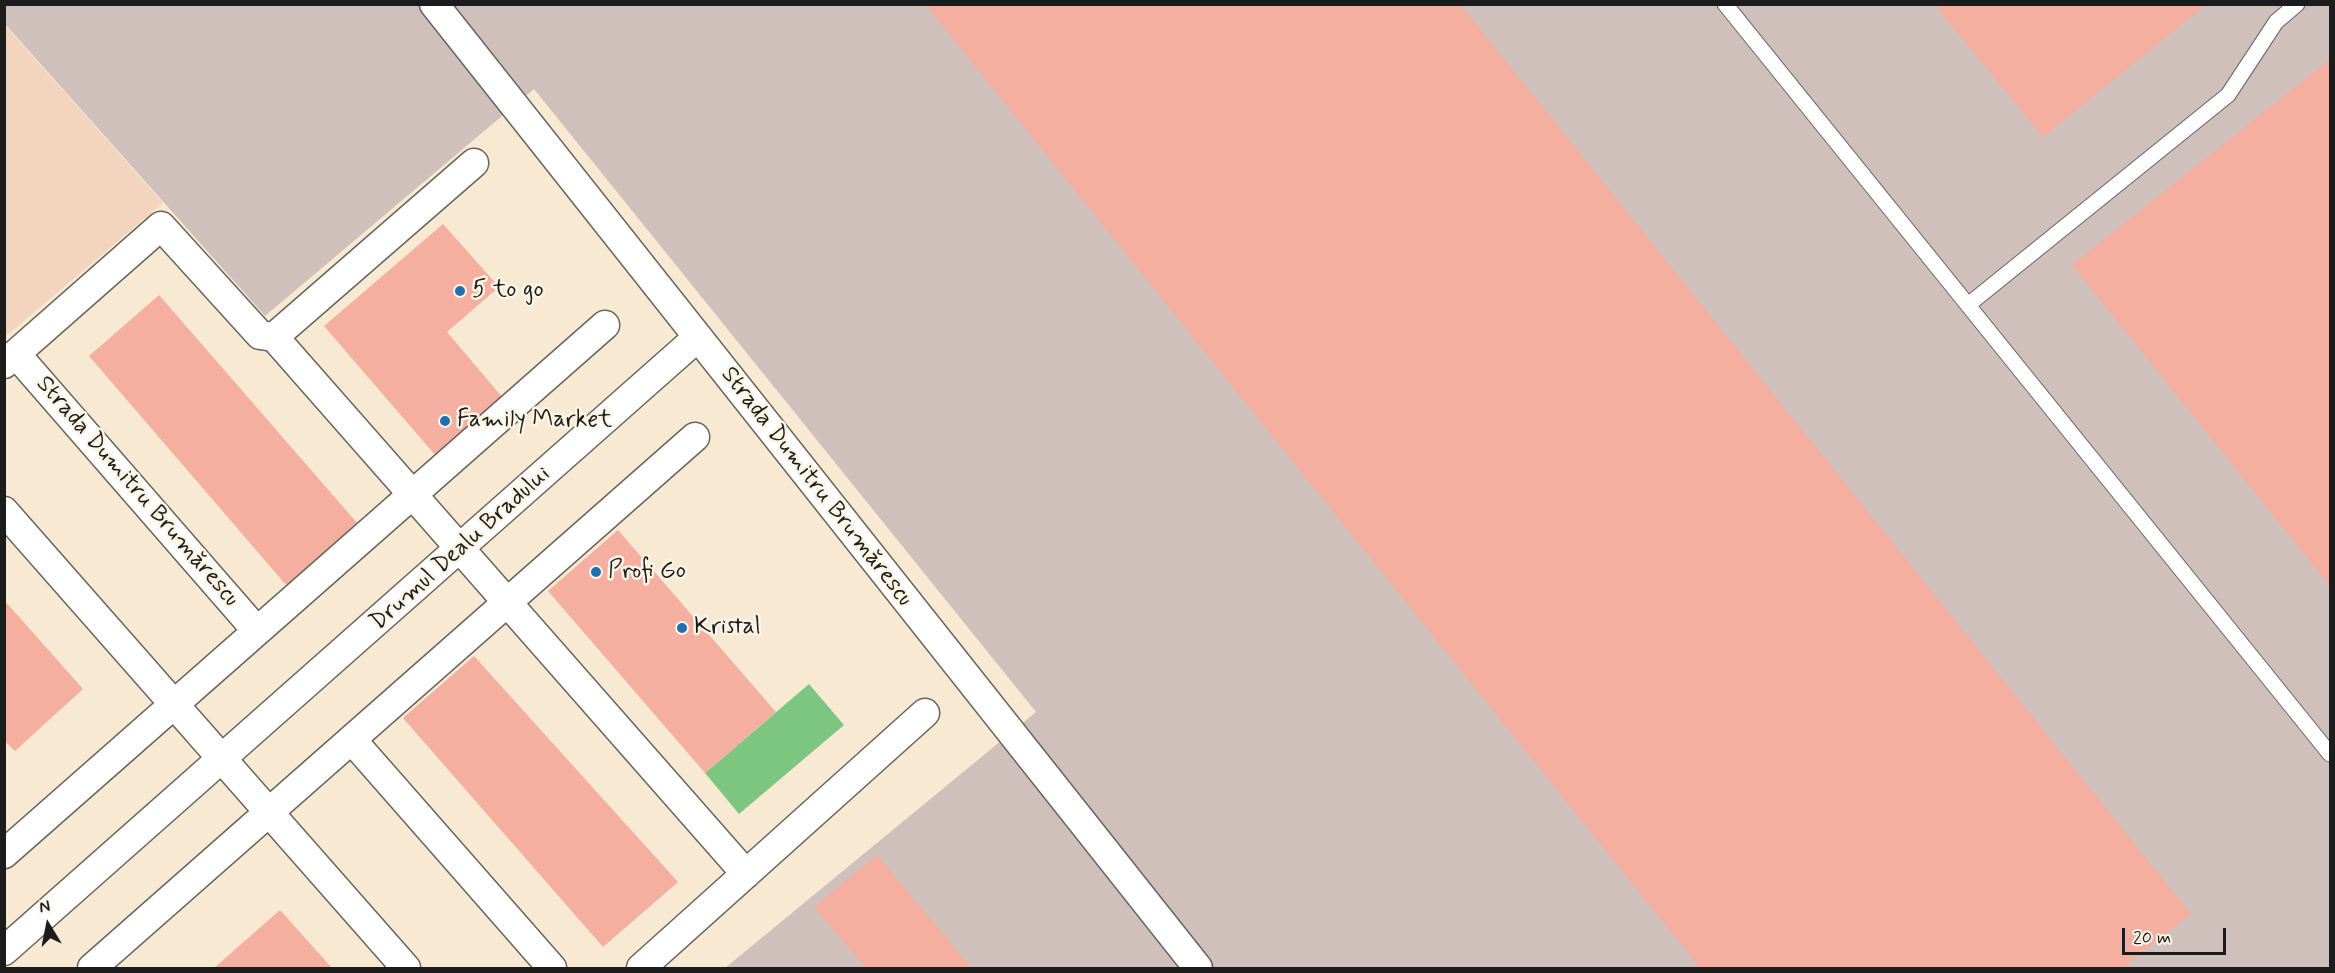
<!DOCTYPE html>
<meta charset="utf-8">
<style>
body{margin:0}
#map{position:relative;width:2335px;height:973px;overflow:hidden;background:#f8e9d2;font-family:Mynerve,sans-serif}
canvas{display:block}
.frame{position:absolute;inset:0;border:6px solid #1c1c1c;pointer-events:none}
.north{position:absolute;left:18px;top:895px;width:60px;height:60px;-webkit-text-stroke:4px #fcf5e5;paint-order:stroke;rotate:350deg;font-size:16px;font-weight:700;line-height:24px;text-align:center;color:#1c1c1c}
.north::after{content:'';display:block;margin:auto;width:21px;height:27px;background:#1c1c1c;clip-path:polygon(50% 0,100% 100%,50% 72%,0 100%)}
.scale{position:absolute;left:2122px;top:928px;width:104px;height:27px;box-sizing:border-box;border:3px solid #1c1c1c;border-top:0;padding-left:8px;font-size:18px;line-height:21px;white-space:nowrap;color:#1c1c1c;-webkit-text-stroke:4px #fcf5e5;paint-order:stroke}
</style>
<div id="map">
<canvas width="2335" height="973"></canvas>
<div class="frame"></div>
<div class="north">N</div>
<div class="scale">20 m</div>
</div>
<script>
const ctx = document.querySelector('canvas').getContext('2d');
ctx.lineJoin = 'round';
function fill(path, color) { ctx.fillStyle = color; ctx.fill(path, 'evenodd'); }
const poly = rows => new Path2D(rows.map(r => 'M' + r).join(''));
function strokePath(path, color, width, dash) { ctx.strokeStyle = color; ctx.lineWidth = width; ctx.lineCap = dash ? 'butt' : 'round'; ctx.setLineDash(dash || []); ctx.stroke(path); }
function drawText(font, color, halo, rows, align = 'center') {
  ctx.font = font + ' Mynerve,sans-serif'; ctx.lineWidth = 5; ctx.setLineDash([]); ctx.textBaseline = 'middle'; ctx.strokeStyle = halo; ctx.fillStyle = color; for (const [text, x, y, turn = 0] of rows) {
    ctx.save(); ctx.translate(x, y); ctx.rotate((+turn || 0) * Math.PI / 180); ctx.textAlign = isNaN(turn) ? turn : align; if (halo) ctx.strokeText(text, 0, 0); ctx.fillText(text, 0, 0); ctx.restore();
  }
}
const built = poly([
 [4,24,163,203,5,337,4,337]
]);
const industrial = poly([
 [4,5,2330,5,2330,968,725,968,1036,712,534,89,265,316,5,24]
]);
const green = poly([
 [809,684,844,725,739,814,705,773]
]);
const building = poly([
 [925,4,1460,4,2191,914,2122,968,1700,968],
 [1944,4,2207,4,2043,137,1938,9],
 [2330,59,2330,586,2072,265],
 [443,224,499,287,447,332,503,398,436,456,324,326],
 [159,295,358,524,287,586,89,356],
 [618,530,776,712,705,773,548,591],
 [4,600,83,689,15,751,4,740],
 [474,656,678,882,603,947,403,718],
 [877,855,972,968,866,968,814,907],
 [280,910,332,968,214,968]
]);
const lane = poly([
 [1725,4,2330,754],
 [1968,305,2228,95,2276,22,2297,4]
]);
const street = poly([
 [434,4,1198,968],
 [274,337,746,874],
 [274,337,474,163],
 [16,354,257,631],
 [4,364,161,226,260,335,274,337],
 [4,511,406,968],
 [352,740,552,968],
 [4,854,605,325],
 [4,951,698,337],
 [92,968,695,437],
 [641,968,925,713]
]);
const markers = [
 [460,291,6,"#1f6fb2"],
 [445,421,6,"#1f6fb2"],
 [596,572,6,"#1f6fb2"],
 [682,628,6,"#1f6fb2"]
];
const poiNames = [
 ["5 to go",472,291],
 ["Family Market",457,421],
 ["Profi Go",608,572],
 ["Kristal",694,628]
];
const streetNames = [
 ["Strada Dumitru Brumărescu",816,487,52],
 ["Strada Dumitru Brumărescu",137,492,49],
 ["Drumul Dealu Bradului",461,549,-42]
];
fill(built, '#f3d4bf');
fill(industrial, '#cfc0bb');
fill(green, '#7dc682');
fill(building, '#f4afa0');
strokePath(lane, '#69645c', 17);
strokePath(street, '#69645c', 31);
strokePath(lane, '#fff', 15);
strokePath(street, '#fff', 28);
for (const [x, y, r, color] of markers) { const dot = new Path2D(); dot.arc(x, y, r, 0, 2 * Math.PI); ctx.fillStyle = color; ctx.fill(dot); strokePath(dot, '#fcf5e5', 2); }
drawText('24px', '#1c1c1c', '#fcf5e5', poiNames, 'left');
drawText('24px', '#1c1c1c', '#fcf5e5', streetNames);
</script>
